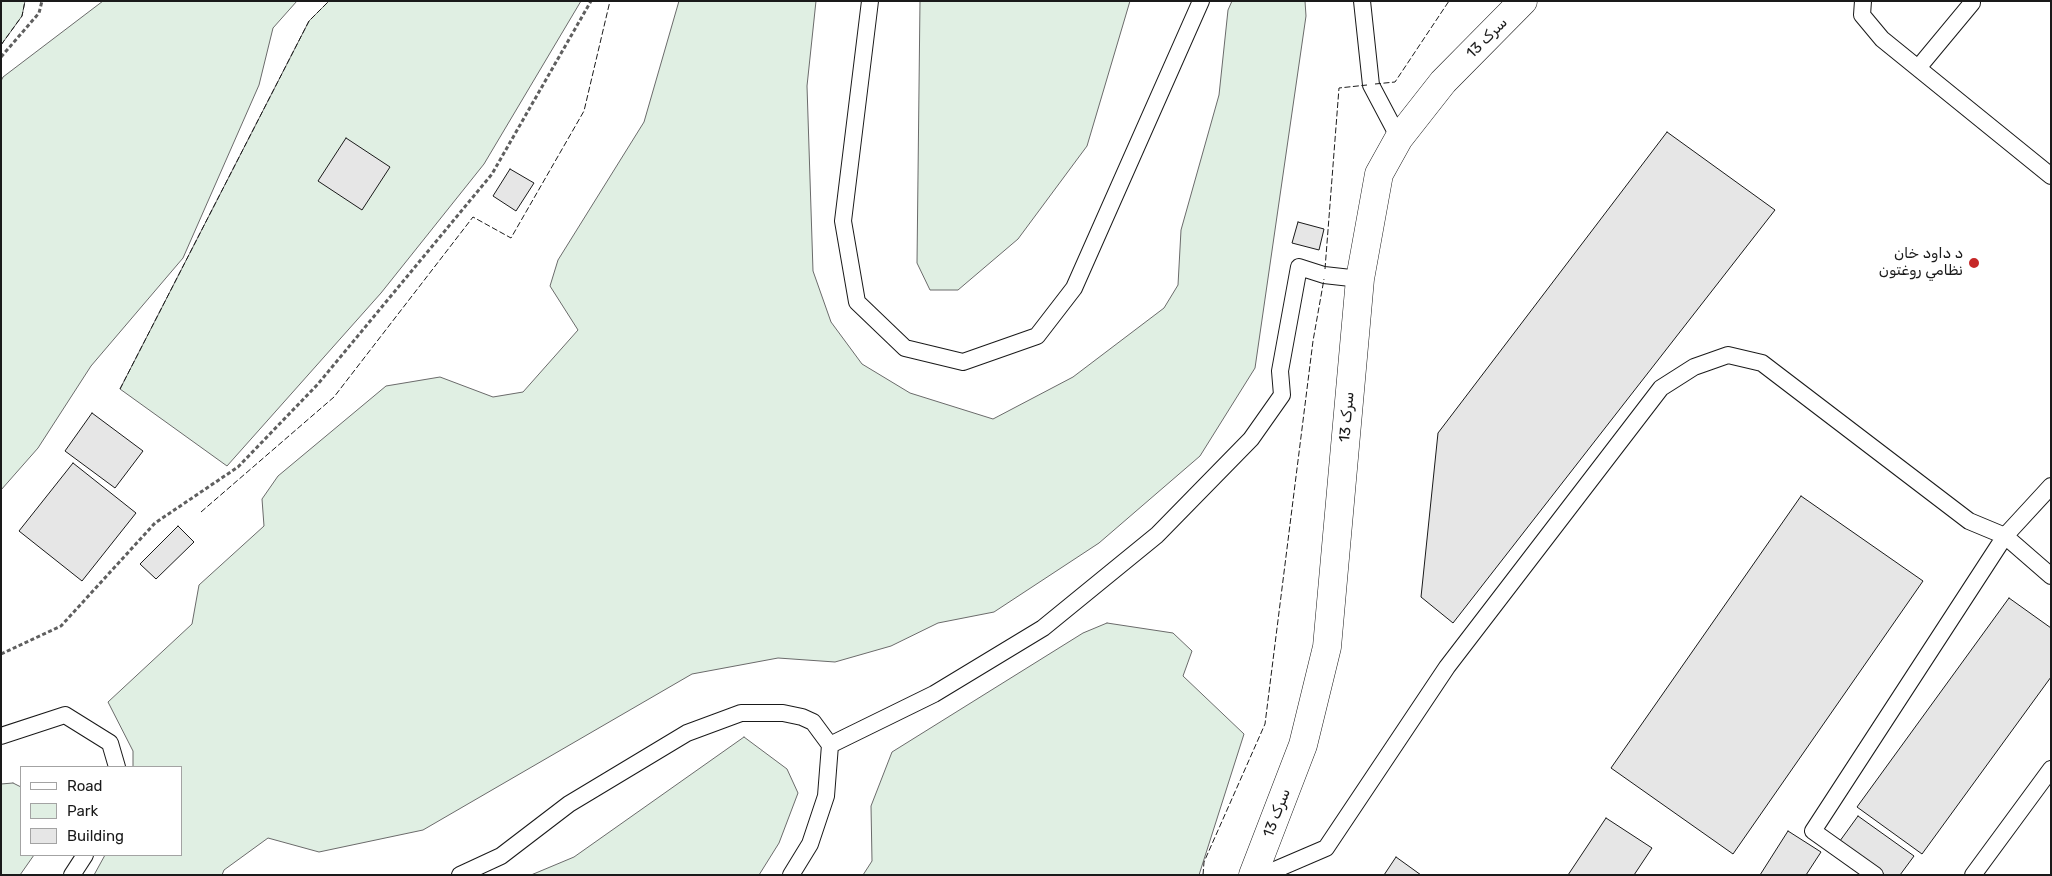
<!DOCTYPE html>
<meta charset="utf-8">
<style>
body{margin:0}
#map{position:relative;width:2052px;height:876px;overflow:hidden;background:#fff;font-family:Rubik,sans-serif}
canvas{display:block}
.frame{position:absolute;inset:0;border:2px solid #1a1a1a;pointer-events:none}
.legend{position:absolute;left:20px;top:766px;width:162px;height:90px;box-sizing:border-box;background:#fff;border:1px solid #a3a3a3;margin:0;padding:6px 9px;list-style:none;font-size:15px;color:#1a1a1a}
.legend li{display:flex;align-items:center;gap:10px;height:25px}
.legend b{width:25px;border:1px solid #a3a3a3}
</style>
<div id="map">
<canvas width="2052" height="876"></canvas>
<div class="frame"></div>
<ul class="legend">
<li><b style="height:6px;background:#fff"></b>Road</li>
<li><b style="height:14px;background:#e0efe3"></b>Park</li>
<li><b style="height:14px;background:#e6e6e6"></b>Building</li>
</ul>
</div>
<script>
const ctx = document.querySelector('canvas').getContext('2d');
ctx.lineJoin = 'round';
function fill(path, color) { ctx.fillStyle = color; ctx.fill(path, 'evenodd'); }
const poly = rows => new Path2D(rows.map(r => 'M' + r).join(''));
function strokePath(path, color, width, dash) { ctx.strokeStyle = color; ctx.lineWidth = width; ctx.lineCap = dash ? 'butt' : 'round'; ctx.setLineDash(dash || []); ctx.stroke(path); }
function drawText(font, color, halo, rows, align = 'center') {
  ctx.font = font + ' Rubik,Vazirmatn,sans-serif'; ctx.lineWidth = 4; ctx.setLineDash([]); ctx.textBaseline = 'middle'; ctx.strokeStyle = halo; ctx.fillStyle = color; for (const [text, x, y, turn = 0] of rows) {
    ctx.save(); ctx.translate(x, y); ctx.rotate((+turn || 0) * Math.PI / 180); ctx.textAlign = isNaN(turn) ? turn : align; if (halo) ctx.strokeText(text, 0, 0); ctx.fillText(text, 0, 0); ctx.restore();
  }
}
const green = poly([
 [1,1,25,1,22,16,1,45,1,1],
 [103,1,297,1,273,28,259,85,183,258,91,366,38,448,1,490,1,81,3,77,103,1],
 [329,1,581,1,484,164,381,293,227,466,120,389,309,21,329,1],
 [679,1,816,1,807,86,813,271,831,322,862,364,910,393,993,419,1073,377,1164,308,1178,285,1181,230,1219,95,1228,10,1232,1,1305,1,1306,16,1255,368,1200,456,1099,543,994,612,938,623,891,646,835,662,778,658,692,674,423,830,319,852,268,838,224,870,222,875,94,875,105,855,181,855,181,767,133,767,133,751,108,702,192,624,199,585,264,526,262,499,278,476,386,386,440,377,493,397,523,392,578,330,550,286,558,260,644,122,679,1],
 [920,1,1130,1,1087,146,1018,239,958,290,930,290,917,263,920,1],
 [1107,623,1173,633,1192,651,1183,676,1244,734,1199,875,863,875,872,861,871,806,892,752,1083,633,1107,623],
 [744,737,787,769,798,793,779,843,759,875,531,875,574,857,744,737],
 [13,783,21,787,21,855,34,855,20,875,1,875,1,784,13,783]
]);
const building = poly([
 [1667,132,1775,210,1453,623,1421,597,1438,433,1667,132],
 [346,138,390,167,362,210,318,181,346,138],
 [510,169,534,183,516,211,493,196,510,169],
 [1298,222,1324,229,1319,250,1292,243,1298,222],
 [92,413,143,451,115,488,65,451,92,413],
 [73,463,136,513,82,581,19,531,73,463],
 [1801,496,1923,581,1733,854,1611,768,1801,496],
 [178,526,194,542,156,579,140,564,178,526],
 [2009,598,2051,628,2051,677,1922,854,1857,807,2009,598],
 [1858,816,1914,856,1900,875,1878,875,1837,845,1858,816],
 [1606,818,1652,848,1634,875,1568,875,1606,818],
 [1788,831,1821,852,1806,875,1760,875,1788,831],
 [1396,857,1421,875,1384,875,1396,857]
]);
const path = poly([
 [1,57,39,13,42,1],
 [1,654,61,626,155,523,238,467,318,384,492,174,591,1]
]);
const lane = poly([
 [870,1,843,221,857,302,905,348,963,362,1037,336,1074,288,1201,1],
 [1362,1,1371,85,1399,138],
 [1863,1,1862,15,1882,39,2051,176],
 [1918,68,1972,3,1970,1],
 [1,736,65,715,110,743,117,767],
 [830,745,934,694,1043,628,1157,535,1251,439,1282,395,1280,371,1299,267,1324,275,1360,279],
 [72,875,85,855],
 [460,875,501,856,569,804,687,733,741,713,783,713,802,717,813,722,830,745,826,796,810,844,791,875],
 [1263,875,1326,848,1447,667,1661,388,1694,367,1728,355,1762,363,1969,521,2005,536,2051,576],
 [1875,875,1813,831,2005,536,2051,486],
 [1973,875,2051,769]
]);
const secondary = poly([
 [1253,875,1303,745,1327,647,1360,279,1379,174,1399,138,1443,82,1523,1]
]);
const fence = poly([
 [1,45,22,16,25,1],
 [1375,84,1395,82,1449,1],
 [1325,269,1339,88,1367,85],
 [120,389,309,21,329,1],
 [201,512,334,397,473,217,511,238,584,111,610,1],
 [1203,875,1204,862,1265,724,1313,341,1324,279]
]);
const markers = [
 [1974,263,6,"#c62828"]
];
const streetNames = [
 ["سرک 13",1487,38,-45],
 ["سرک 13",1347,417,-85],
 ["سرک 13",1277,813,-69]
];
const poiNames = [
 ["د داود خان",1963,254],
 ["نظامي روغتون",1963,271]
];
fill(green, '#e0efe3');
strokePath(green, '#6a6a6a', 1);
fill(building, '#e6e6e6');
strokePath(building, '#1a1a1a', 1);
strokePath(lane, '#1a1a1a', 18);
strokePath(secondary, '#1a1a1a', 29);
strokePath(path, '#5f5f5f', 3, [4, 2.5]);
strokePath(lane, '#fff', 16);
strokePath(secondary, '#fff', 28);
strokePath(fence, '#1a1a1a', 1, [6, 2.5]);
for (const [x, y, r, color] of markers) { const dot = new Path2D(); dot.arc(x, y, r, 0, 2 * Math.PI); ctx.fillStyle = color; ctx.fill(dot); strokePath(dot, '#fff', 2); }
drawText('15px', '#1a1a1a', '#fff', streetNames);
drawText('15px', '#1a1a1a', '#fff', poiNames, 'right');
</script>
